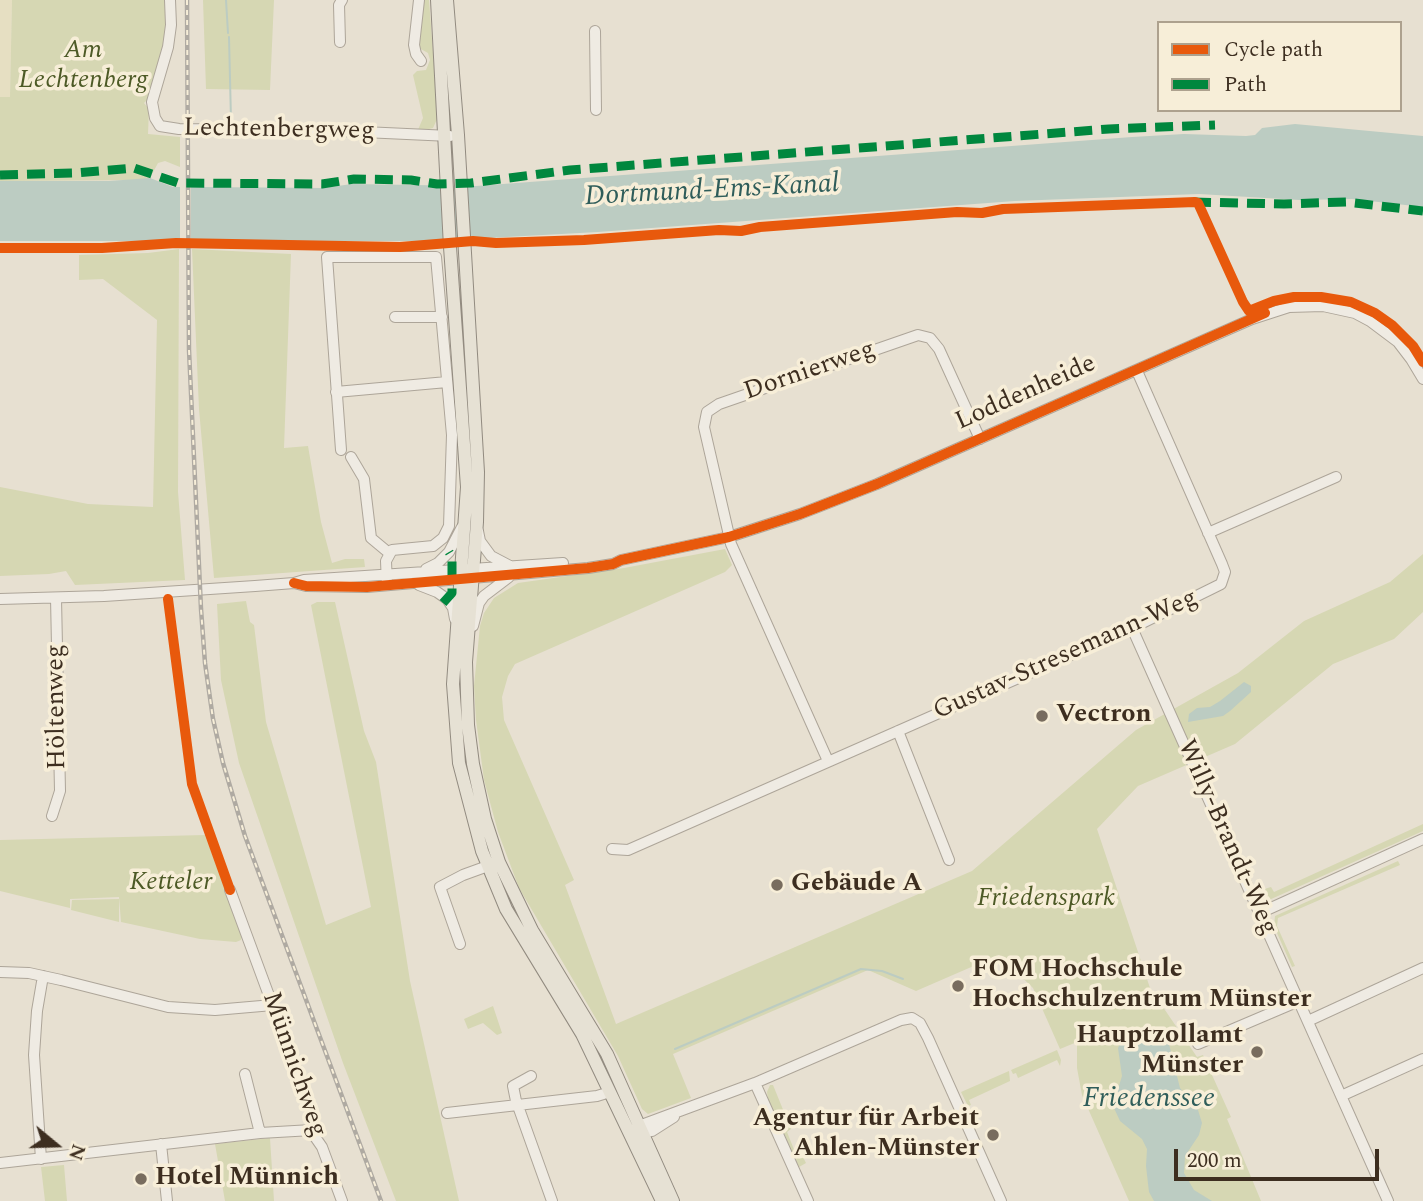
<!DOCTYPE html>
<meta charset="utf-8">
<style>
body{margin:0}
#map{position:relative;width:1423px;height:1201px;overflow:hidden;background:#e7e0d1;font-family:Spectral,serif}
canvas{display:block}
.legend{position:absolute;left:1157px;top:21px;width:245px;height:91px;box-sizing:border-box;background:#f7eed8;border:2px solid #ada18e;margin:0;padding:9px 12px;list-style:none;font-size:21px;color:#3d2e20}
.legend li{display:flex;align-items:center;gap:14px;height:35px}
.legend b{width:35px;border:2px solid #ada18e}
.north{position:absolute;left:21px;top:1110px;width:70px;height:70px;-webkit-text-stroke:5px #f7eed8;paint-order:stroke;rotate:109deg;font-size:19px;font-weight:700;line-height:28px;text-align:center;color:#3d2e20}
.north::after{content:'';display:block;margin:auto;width:24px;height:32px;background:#3d2e20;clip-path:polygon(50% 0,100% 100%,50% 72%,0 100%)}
.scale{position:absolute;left:1174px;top:1149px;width:205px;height:32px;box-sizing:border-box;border:4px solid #3d2e20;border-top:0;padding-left:9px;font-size:21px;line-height:24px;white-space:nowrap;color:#3d2e20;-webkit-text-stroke:5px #f7eed8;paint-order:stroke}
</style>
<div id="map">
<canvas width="1423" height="1201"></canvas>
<ul class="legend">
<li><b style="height:9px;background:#e8590c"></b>Cycle path</li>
<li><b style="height:9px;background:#00873e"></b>Path</li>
</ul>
<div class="north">N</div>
<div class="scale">200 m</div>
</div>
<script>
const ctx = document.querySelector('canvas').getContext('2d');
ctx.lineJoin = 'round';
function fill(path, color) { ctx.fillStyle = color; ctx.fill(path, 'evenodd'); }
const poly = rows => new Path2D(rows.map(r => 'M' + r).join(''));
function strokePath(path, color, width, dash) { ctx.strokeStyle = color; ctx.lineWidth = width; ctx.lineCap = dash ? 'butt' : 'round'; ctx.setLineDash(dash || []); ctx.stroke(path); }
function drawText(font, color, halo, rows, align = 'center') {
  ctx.font = font + ' Spectral,serif'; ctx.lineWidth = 7; ctx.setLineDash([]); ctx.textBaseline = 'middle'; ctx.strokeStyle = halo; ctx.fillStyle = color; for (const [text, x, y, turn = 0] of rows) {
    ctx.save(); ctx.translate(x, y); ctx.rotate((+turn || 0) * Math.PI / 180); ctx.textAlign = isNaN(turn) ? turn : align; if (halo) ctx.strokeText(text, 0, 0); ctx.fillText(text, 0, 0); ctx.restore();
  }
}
const farmland = poly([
 [0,0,12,0,10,97,0,97]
]);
const green = poly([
 [12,0,167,0,167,37,148,99,144,103,149,109,148,134,180,137,180,167,165,161,158,163,150,178,146,180,0,181,0,97,10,97],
 [203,0,274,0,270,90,206,89],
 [424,0,429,0,438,117,433,128,417,132,423,118,413,75,417,71,426,70,430,60,428,53,419,48],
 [179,249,178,492,185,580,75,585,66,571,49,574,0,576,0,487,88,504,153,507,157,320,103,279,79,280,79,255,148,253],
 [192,249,291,254,284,448,308,446,321,522,332,563,345,559,364,559,365,567,214,578,199,409],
 [725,549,732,565,725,572,515,664,508,676,502,697,504,720,574,880,565,885,616,1024,972,871,1136,730,1238,673,1304,621,1390,582,1423,554,1423,612,1394,639,1333,664,1235,744,1138,786,1097,829,1150,988,1197,1057,1203,1055,1231,1117,1227,1119,1261,1201,1129,1201,1082,1095,1077,1068,1077,1042,1060,1049,1033,988,999,955,916,991,868,970,673,1054,691,1098,648,1114,642,1109,618,1056,519,888,498,832,484,780,476,720,474,686,480,626,484,613,494,598,518,583,624,568],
 [246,601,250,622,254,625,266,722,326,925,371,907,311,605,317,602,335,602,364,731,376,762,410,981,459,1201,396,1201,343,1063,239,763,221,680,217,604],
 [1423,824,1423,831,1269,900,1262,898,1258,891,1271,887,1274,892],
 [205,835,242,934,241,940,236,942,200,939,121,922,119,897,70,899,70,908,0,891,0,840],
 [1398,861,1400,865,1278,918,1277,926,1295,966,1292,967,1274,926,1275,916],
 [119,899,119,922,71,910,72,900],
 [493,1006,502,1033,497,1035,483,1023,468,1029,464,1019],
 [1057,1050,1061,1060,1060,1066,1057,1060,1018,1078,1016,1073,1013,1074,1011,1070],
 [1009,1071,1010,1081,969,1100,971,1105,968,1106,961,1092],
 [770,1085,773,1085,784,1112,779,1115,783,1124,788,1123,791,1129,787,1132,797,1157,802,1155,806,1163,799,1167,768,1099,767,1092],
 [270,1138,274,1201,225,1201,215,1144],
 [64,1165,67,1201,45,1201,41,1167]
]);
const water = poly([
 [1295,124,1423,136,1423,207,1352,199,1299,200,1199,194,1015,201,598,232,433,241,0,241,0,181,109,181,150,178,173,187,202,187,323,188,352,184,476,186,1132,137,1184,134,1246,136,1255,135,1262,128],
 [1244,682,1251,686,1251,692,1230,711,1223,716,1188,722,1189,714,1197,708,1210,707,1220,701],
 [1137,1028,1155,1028,1162,1032,1169,1044,1180,1088,1198,1110,1202,1123,1199,1135,1185,1156,1184,1173,1194,1190,1212,1201,1154,1201,1149,1192,1146,1166,1147,1149,1142,1139,1120,1121,1114,1108,1114,1102,1122,1076,1118,1048,1124,1036]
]);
const pier = poly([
 [180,183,191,183,191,244,180,244]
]);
const stream = poly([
 [226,0,228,33],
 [229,37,231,120],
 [675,1049,861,969,882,971,903,979]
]);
const minor = poly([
 [170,0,171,25,168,47,152,102,155,118,160,126,179,129,342,131,450,136],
 [419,0,414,45,416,54,421,61],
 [595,31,596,110],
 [340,42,339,5,342,0],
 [395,317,442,317],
 [336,392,447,382],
 [341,450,327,257,436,257,452,435,449,526,443,538,433,546,392,550,386,561,387,585],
 [351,457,364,479,371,538,389,553],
 [478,531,480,541,491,556,510,566],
 [1208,533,1336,477],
 [426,569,438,563,449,552,462,527],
 [294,583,306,586,367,587,588,568,613,564,621,560,729,537,800,514,877,484,1252,319,1289,307,1323,306,1355,313,1370,321,1398,342,1411,359,1423,379],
 [419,585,437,592,447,599,453,608,455,619],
 [0,599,104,596,255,586,294,583,304,580,563,563],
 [473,626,479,603,484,596,509,577],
 [1132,628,1388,1201],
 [898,731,949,860],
 [828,761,731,544,704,427,707,412,719,404,918,335,930,338,939,349,980,439],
 [52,816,60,791,56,598],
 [612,849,628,850,1132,628,1221,584,1225,572,1222,564,1137,371],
 [230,890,312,1112,313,1134,322,1147,342,1201],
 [1260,913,1423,839],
 [460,944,440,887,463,875,496,863],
 [0,972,29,973,61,980,168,1007,215,1010,273,1005],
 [1308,1021,1423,968],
 [1198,1044,1299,1001],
 [245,1074,260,1133],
 [755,1083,808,1201],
 [1341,1096,1423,1059],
 [517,1106,513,1086,531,1076],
 [518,1106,552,1201],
 [447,1113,597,1096,610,1092],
 [634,1130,639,1126,755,1083,901,1020,912,1018,920,1023,928,1038,1001,1201],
 [636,1135,652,1131,674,1117],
 [161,1144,167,1201],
 [41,1159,34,1055,37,1011,43,976],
 [0,1163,260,1133,312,1130]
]);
const major = poly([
 [437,0,450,247,467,487,453,684,459,763,482,851,506,909,582,1034,662,1201],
 [447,0,458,135,478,472,477,522,466,662,468,725,473,764,485,819,499,862,532,930,607,1054,673,1201]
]);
const rail = poly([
 [187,0,189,350,201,609,205,663,213,719,223,763,245,836,381,1201]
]);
const quiet = poly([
 [0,175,76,173,134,168,178,183,322,184,354,179,411,180,437,184,471,183,570,170,1109,129,1215,125],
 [1193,202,1284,204,1346,202,1423,211],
 [443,603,452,593,452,557,449,552]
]);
const cycleway = poly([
 [0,248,102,248,176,243,400,247,473,241,496,243,584,240,719,230,741,231,760,227,957,212,982,213,1003,209,1195,202,1198,203,1243,302,1249,311,1274,301,1294,297,1321,297,1351,302,1375,313,1392,325,1413,346,1423,362],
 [294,583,306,586,367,587,588,568,613,564,621,560,729,537,800,514,877,484,1265,313],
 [168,599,192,784,230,890]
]);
const markers = [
 [1042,716,7,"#786c5e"],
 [777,885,7,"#786c5e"],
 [958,986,7,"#786c5e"],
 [1257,1052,7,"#786c5e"],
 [993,1135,7,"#786c5e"],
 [141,1179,7,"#786c5e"]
];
const parkNames = [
 ["Am",83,52],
 ["Lechtenberg",83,82],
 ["Ketteler",171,884],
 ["Friedenspark",1046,900]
];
const streetNames = [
 ["Lechtenbergweg",279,131,1],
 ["Dornierweg",810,372,-19],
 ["Loddenheide",1026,394,-24],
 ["Gustav-Stresemann-Weg",1066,656,-24],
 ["Höltenweg",58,707,-91],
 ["Willy-Brandt-Weg",1226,838,66],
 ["Münnichweg",293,1065,71]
];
const poiNames = [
 ["Vectron",1056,716],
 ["Gebäude A",791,885],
 ["FOM Hochschule",972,971],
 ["Hochschulzentrum Münster",972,1001],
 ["Hauptzollamt",1243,1037,"right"],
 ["Münster",1243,1067,"right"],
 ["Agentur für Arbeit",979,1120,"right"],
 ["Ahlen-Münster",979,1150,"right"],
 ["Hotel Münnich",155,1179]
];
const waterNames = [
 ["Dortmund-Ems-Kanal",712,192,-3],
 ["Friedenssee",1149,1101]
];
fill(farmland, '#e6dfc2');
fill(green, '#d6d7b3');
fill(water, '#bcccc2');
fill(pier, '#e7e0d1');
strokePath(stream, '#bcccc2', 2);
strokePath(minor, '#ada599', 12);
strokePath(major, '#928b80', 14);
strokePath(minor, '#efebe3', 10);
strokePath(major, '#e6e1d4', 12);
strokePath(rail, '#afaaa2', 4.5);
strokePath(rail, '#f7eed8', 2, [5]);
strokePath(quiet, '#00873e', 9, [18, 9]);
strokePath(cycleway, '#e8590c', 10);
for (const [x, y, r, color] of markers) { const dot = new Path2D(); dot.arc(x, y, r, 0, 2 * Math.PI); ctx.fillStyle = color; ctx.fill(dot); strokePath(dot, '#f7eed8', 2.5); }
drawText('italic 26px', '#4d5a26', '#f7eed8', parkNames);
drawText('26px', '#3d2e20', '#f7eed8', streetNames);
drawText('bold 26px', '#3d2e20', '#f7eed8', poiNames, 'left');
drawText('italic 28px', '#2f5d5a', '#f7eed8', waterNames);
</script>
